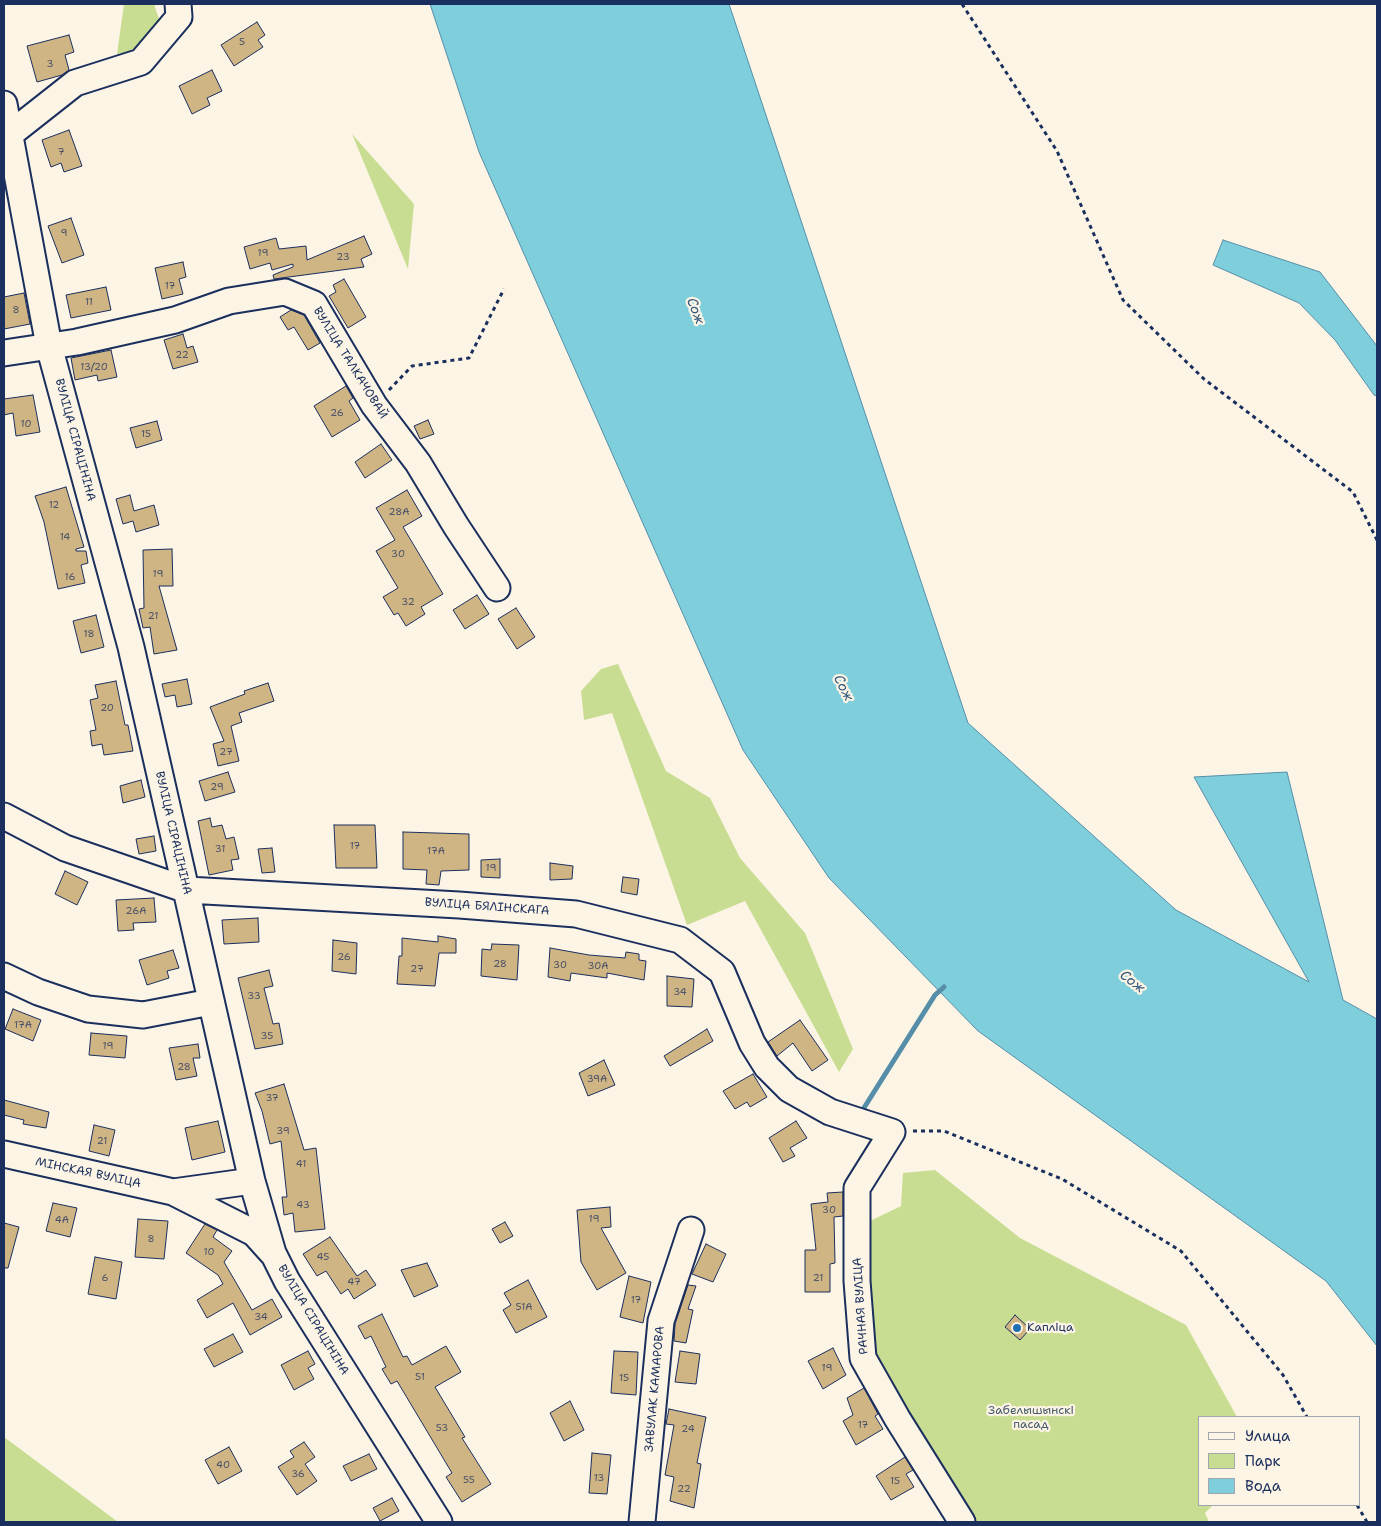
<!DOCTYPE html>
<meta charset="utf-8">
<style>
body{margin:0}
#map{position:relative;width:1381px;height:1526px;overflow:hidden;background:#fcf5e5;font-family:"Shantell Sans",sans-serif}
canvas{display:block}
.frame{position:absolute;inset:0;border:5px solid #1b2f5e;pointer-events:none}
.legend{position:absolute;left:1198px;top:1416px;width:162px;height:90px;box-sizing:border-box;background:#fcf5e5;border:1px solid #a2a6af;margin:0;padding:6px 9px;list-style:none;font-size:15px;color:#1b2f5e}
.legend li{display:flex;align-items:center;gap:10px;height:25px}
.legend b{width:25px;border:1px solid #a2a6af}
</style>
<div id="map">
<canvas width="1381" height="1526"></canvas>
<div class="frame"></div>
<ul class="legend">
<li><b style="height:6px;background:#fcf5e5"></b>Улица</li>
<li><b style="height:14px;background:#c9dd92"></b>Парк</li>
<li><b style="height:14px;background:#7ecedb"></b>Вода</li>
</ul>
</div>
<script>
const ctx = document.querySelector('canvas').getContext('2d');
ctx.lineJoin = 'round';
function fill(path, color) { ctx.fillStyle = color; ctx.fill(path, 'evenodd'); }
const poly = rows => new Path2D(rows.map(r => 'M' + r).join(''));
function strokePath(path, color, width, dash) { ctx.strokeStyle = color; ctx.lineWidth = width; ctx.lineCap = dash ? 'butt' : 'round'; ctx.setLineDash(dash || []); ctx.stroke(path); }
function drawText(font, color, halo, rows, align = 'center') {
  ctx.font = font + ' "Shantell Sans",sans-serif'; ctx.lineWidth = 4.5; ctx.setLineDash([]); ctx.textBaseline = 'middle'; ctx.strokeStyle = halo; ctx.fillStyle = color; for (const [text, x, y, turn = 0] of rows) {
    ctx.save(); ctx.translate(x, y); ctx.rotate((+turn || 0) * Math.PI / 180); ctx.textAlign = isNaN(turn) ? turn : align; if (halo) ctx.strokeText(text, 0, 0); ctx.fillText(text, 0, 0); ctx.restore();
  }
}
const green = poly([
 [124,4,154,4,167,43,117,54],
 [352,134,414,204,408,269],
 [618,664,666,771,710,798,740,858,805,933,853,1049,839,1072,745,901,687,925,612,713,584,720,581,691,601,669],
 [935,1170,1020,1238,1186,1325,1237,1417,1200,1417,1200,1505,1213,1505,1205,1513,1209,1522,972,1522,871,1345,868,1222,901,1206,903,1173],
 [4,1437,118,1522,4,1522]
]);
const water = poly([
 [430,4,729,4,968,723,1176,910,1309,982,1194,777,1287,772,1343,1000,1377,1019,1377,1346,1326,1281,978,1031,829,878,743,750,479,152,430,4],
 [1223,240,1320,272,1377,346,1377,396,1374,395,1335,340,1299,303,1213,265,1223,240]
]);
const stream = poly([
 [862,1111,935,995,944,987]
]);
const building = poly([
 [257,22,265,35,258,40,263,47,234,66,221,45,257,22],
 [69,35,74,52,65,55,69,70,62,75,37,82,27,46,69,35],
 [212,70,222,91,207,98,210,105,192,114,179,86,212,70],
 [69,130,82,166,64,172,61,163,51,167,42,140,69,130],
 [71,218,84,255,62,263,48,226,71,218],
 [364,236,372,254,361,259,364,267,274,279,273,275,293,267,293,264,272,270,270,263,250,269,244,247,276,238,279,249,306,246,307,260,364,236],
 [183,262,186,277,179,279,183,294,162,299,155,268,183,262],
 [344,279,366,317,348,328,329,296,336,292,333,285,344,279],
 [106,287,111,310,71,318,66,295,106,287],
 [24,293,30,324,4,329,4,297,24,293],
 [291,310,304,315,320,343,308,350,294,327,288,330,280,317,291,310],
 [183,334,187,348,193,346,198,362,173,369,164,340,183,334],
 [111,350,117,377,98,381,97,375,75,380,71,358,111,350],
 [346,386,353,398,349,401,360,420,332,437,314,406,346,386],
 [33,395,40,432,16,436,13,413,4,415,4,399,33,395],
 [428,420,434,434,420,439,414,426,428,420],
 [157,421,162,440,136,448,130,428,157,421],
 [381,444,392,460,365,478,355,462,381,444],
 [66,487,84,547,76,549,76,551,86,551,88,563,81,565,85,583,58,589,44,522,35,496,66,487],
 [407,490,422,516,403,527,443,594,421,607,425,614,406,626,398,613,394,615,383,597,398,588,376,551,395,540,376,508,407,490],
 [130,495,134,511,154,505,159,525,136,532,133,521,123,524,116,499,130,495],
 [172,549,173,586,159,586,177,650,154,654,150,627,143,628,139,609,144,608,143,550,172,549],
 [477,595,489,614,465,629,453,610,477,595],
 [516,608,535,637,517,649,498,619,516,608],
 [96,615,104,647,81,653,73,621,96,615],
 [187,679,192,704,177,707,175,695,165,697,162,684,187,679],
 [116,681,125,725,128,725,133,751,104,755,102,744,92,746,90,731,96,730,90,700,98,698,95,685,116,681],
 [268,683,274,701,239,713,242,722,231,726,239,761,218,766,213,744,224,741,210,707,245,694,244,691,268,683],
 [228,772,235,792,205,801,199,781,228,772],
 [141,780,145,797,123,803,120,786,141,780],
 [210,818,212,827,222,825,226,839,234,837,239,859,231,860,233,870,209,875,198,821,210,818],
 [334,825,375,825,377,868,336,868,334,825],
 [403,832,469,834,469,870,441,871,439,885,426,884,427,870,403,869,403,832],
 [154,836,156,851,139,854,136,839,154,836],
 [272,848,275,872,262,873,258,849,272,848],
 [500,859,500,878,481,877,481,860,500,859],
 [550,863,573,866,572,879,550,880,550,863],
 [65,871,88,882,77,905,55,894,65,871],
 [623,877,639,879,637,895,621,892,623,877],
 [154,898,156,922,133,923,134,930,118,931,116,900,154,898],
 [258,918,259,942,224,944,222,920,258,918],
 [438,936,456,939,456,953,439,953,435,986,397,984,399,956,402,956,402,938,438,942,438,936],
 [333,940,357,943,356,974,332,971,333,940],
 [492,944,519,945,517,980,481,976,482,949,491,950,492,944],
 [550,948,589,955,625,958,626,952,639,954,639,960,646,961,644,980,607,973,607,978,571,973,570,981,548,977,550,948],
 [173,950,179,968,167,971,169,978,147,985,139,960,173,950],
 [269,970,273,986,264,988,273,1024,279,1023,283,1044,255,1049,238,978,269,970],
 [667,976,694,979,692,1007,667,1006,667,976],
 [13,1009,41,1020,33,1041,5,1029,13,1009],
 [800,1020,828,1060,812,1071,793,1043,777,1056,768,1042,800,1020],
 [707,1029,713,1041,670,1066,664,1056,707,1029],
 [91,1033,127,1036,125,1058,89,1055,91,1033],
 [198,1044,200,1058,193,1058,197,1076,176,1080,169,1048,198,1044],
 [604,1060,615,1085,588,1096,579,1073,604,1060],
 [753,1074,767,1097,750,1107,747,1102,735,1109,723,1091,753,1074],
 [284,1084,304,1150,316,1148,325,1229,295,1232,293,1213,284,1215,282,1197,287,1197,281,1141,270,1144,262,1111,255,1093,284,1084],
 [4,1100,49,1112,46,1128,23,1124,24,1120,4,1115,4,1100],
 [218,1121,225,1152,192,1160,185,1128,218,1121],
 [796,1121,807,1138,790,1148,795,1156,783,1162,769,1138,796,1121],
 [94,1125,115,1130,109,1156,89,1151,94,1125],
 [843,1192,843,1216,834,1217,835,1263,830,1264,830,1292,805,1292,805,1250,816,1250,811,1204,828,1202,827,1193,843,1192],
 [53,1203,77,1208,70,1237,46,1231,53,1203],
 [610,1207,611,1227,601,1228,626,1273,597,1290,581,1262,577,1210,610,1207],
 [138,1219,168,1221,164,1259,135,1257,138,1219],
 [505,1222,513,1236,500,1243,492,1229,505,1222],
 [4,1223,19,1227,8,1268,4,1268,4,1223],
 [205,1224,217,1230,213,1237,232,1251,224,1262,252,1310,272,1299,282,1317,250,1335,233,1303,207,1318,197,1300,223,1284,218,1275,186,1253,205,1224],
 [330,1237,357,1276,366,1270,376,1285,354,1299,348,1289,341,1294,326,1271,317,1276,303,1254,330,1237],
 [706,1244,726,1254,713,1282,692,1274,706,1244],
 [95,1257,122,1262,116,1299,88,1294,95,1257],
 [427,1263,438,1286,414,1297,401,1270,427,1263],
 [629,1276,651,1282,643,1323,620,1317,629,1276],
 [528,1280,547,1317,516,1333,503,1310,511,1305,504,1293,528,1280],
 [688,1285,696,1286,688,1309,693,1310,686,1343,674,1341,675,1324,688,1285],
 [382,1314,403,1357,407,1356,412,1365,446,1346,461,1372,435,1387,465,1437,462,1438,491,1484,462,1502,446,1477,452,1473,397,1381,391,1384,382,1369,386,1367,371,1336,365,1339,358,1326,382,1314],
 [1015,1315,1030,1329,1020,1340,1005,1327,1015,1315],
 [233,1334,243,1352,214,1367,204,1349,233,1334],
 [833,1348,846,1375,823,1389,808,1361,833,1348],
 [308,1351,315,1364,308,1368,314,1379,294,1390,281,1365,308,1351],
 [614,1351,638,1352,636,1395,611,1393,614,1351],
 [680,1351,700,1354,696,1384,675,1382,680,1351],
 [864,1388,878,1414,875,1416,883,1429,856,1445,843,1421,853,1415,847,1398,864,1388],
 [570,1401,584,1430,564,1441,550,1413,570,1401],
 [669,1409,706,1417,697,1463,701,1464,694,1508,670,1501,674,1477,665,1475,674,1425,666,1424,669,1409],
 [304,1442,315,1457,305,1464,317,1481,297,1495,278,1467,294,1457,290,1451,304,1442],
 [229,1447,242,1471,218,1484,205,1460,229,1447],
 [592,1453,611,1455,607,1494,589,1493,592,1453],
 [369,1454,377,1469,351,1481,343,1466,369,1454],
 [905,1457,913,1470,906,1474,914,1487,891,1500,876,1476,905,1457],
 [392,1498,399,1511,380,1521,373,1508,392,1498]
]);
const path = poly([
 [962,4,1057,151,1123,300,1204,379,1353,492,1377,540],
 [389,390,412,366,469,358,504,289],
 [913,1131,944,1131,1062,1179,1181,1251,1283,1375,1307,1417],
 [1357,1505,1367,1522]
]);
const minor = poly([
 [4,104,49,346,131,647,252,1181,273,1253,287,1281,439,1522],
 [9,135,75,83,141,62,179,17,178,4],
 [4,353,77,342,175,320,229,301,285,292,314,304,374,405,418,463,456,526,497,588],
 [4,816,65,848,187,890,459,905,576,914,680,940,722,972,752,1043,767,1067,789,1089,830,1112,892,1132,857,1188,857,1281,863,1358,897,1418,962,1522],
 [4,976,38,992,88,1009,143,1015,211,1002],
 [4,1154,173,1192,252,1181],
 [173,1192,254,1233,272,1253],
 [642,1522,661,1321,691,1230]
]);
const markers = [
 [1017,1328,5,"#1f6fb2"]
];
const numberNames = [
 ["5",242,42],
 ["3",50,64],
 ["7",61,152],
 ["9",64,233],
 ["19",263,253],
 ["23",343,257],
 ["17",170,286],
 ["11",89,302],
 ["8",16,310],
 ["22",182,355],
 ["13/20",94,367],
 ["26",337,413],
 ["10",26,424],
 ["15",146,434],
 ["12",54,505],
 ["28А",399,512],
 ["14",65,537],
 ["30",398,554],
 ["19",158,574],
 ["16",70,577],
 ["32",408,602],
 ["21",153,616],
 ["18",89,634],
 ["20",107,708],
 ["27",226,752],
 ["29",217,787],
 ["17",355,846],
 ["31",220,849],
 ["17А",436,851],
 ["19",491,868],
 ["26А",136,911],
 ["26",344,957],
 ["28",500,964],
 ["30",560,965],
 ["30А",598,966],
 ["27",417,969],
 ["34",680,992],
 ["33",254,996],
 ["17А",23,1025],
 ["35",267,1036],
 ["19",108,1046],
 ["28",184,1067],
 ["39А",597,1079],
 ["37",272,1098],
 ["39",283,1131],
 ["21",102,1141],
 ["41",301,1164],
 ["43",303,1205],
 ["30",829,1210],
 ["19",594,1219],
 ["4А",62,1220],
 ["8",151,1239],
 ["10",209,1252],
 ["45",323,1257],
 ["6",105,1278],
 ["21",818,1278],
 ["47",354,1282],
 ["17",636,1300],
 ["51А",524,1307],
 ["34",261,1317],
 ["19",827,1368],
 ["51",420,1377],
 ["15",624,1378],
 ["17",863,1425],
 ["53",442,1428],
 ["24",688,1429],
 ["40",223,1465],
 ["36",298,1474],
 ["13",599,1478],
 ["55",469,1480],
 ["15",895,1481],
 ["22",684,1489]
];
const streetNames = [
 ["ВУЛІЦА ТАЛКАЧОВАЙ",350,363,58],
 ["ВУЛІЦА СІРАЦІНІНА",75,440,75],
 ["ВУЛІЦА СІРАЦІНІНА",173,833,77],
 ["ВУЛІЦА БЯЛІНСКАГА",487,907,4],
 ["МІНСКАЯ ВУЛІЦА",88,1173,12],
 ["РАЧНАЯ ВУЛІЦА",861,1306,-94],
 ["ВУЛІЦА СІРАЦІНІНА",313,1320,59],
 ["ЗАВУЛАК КАМАРОВА",655,1389,-85]
];
const poiNames = [
 ["Капліца",1027,1328]
];
const parkNames = [
 ["Забелышынскі",1031,1411],
 ["пасад",1031,1425]
];
const waterNames = [
 ["Сож",695,311,69],
 ["Сож",843,688,63],
 ["Сож",1132,982,38]
];
fill(green, '#c9dd92');
fill(water, '#7ecedb');
strokePath(water, '#568ea9', 1);
strokePath(stream, '#568ea9', 5);
fill(building, '#cfb484');
strokePath(building, '#1b2f5e', 1);
strokePath(minor, '#1b2f5e', 29);
strokePath(path, '#1b2f5e', 3, [4, 4]);
strokePath(minor, '#fcf5e5', 25);
for (const [x, y, r, color] of markers) { const dot = new Path2D(); dot.arc(x, y, r, 0, 2 * Math.PI); ctx.fillStyle = color; ctx.fill(dot); strokePath(dot, '#fcf5e5', 2); }
drawText('10px', '#485068', null, numberNames);
drawText('12px', '#1b2f5e', '#fcf5e5', streetNames);
drawText('12px', '#1b2f5e', '#fcf5e5', poiNames, 'left');
drawText('12px', '#465a6b', '#fcf5e5', parkNames);
drawText('italic 14px', '#34577d', '#fcf5e5', waterNames);
</script>
